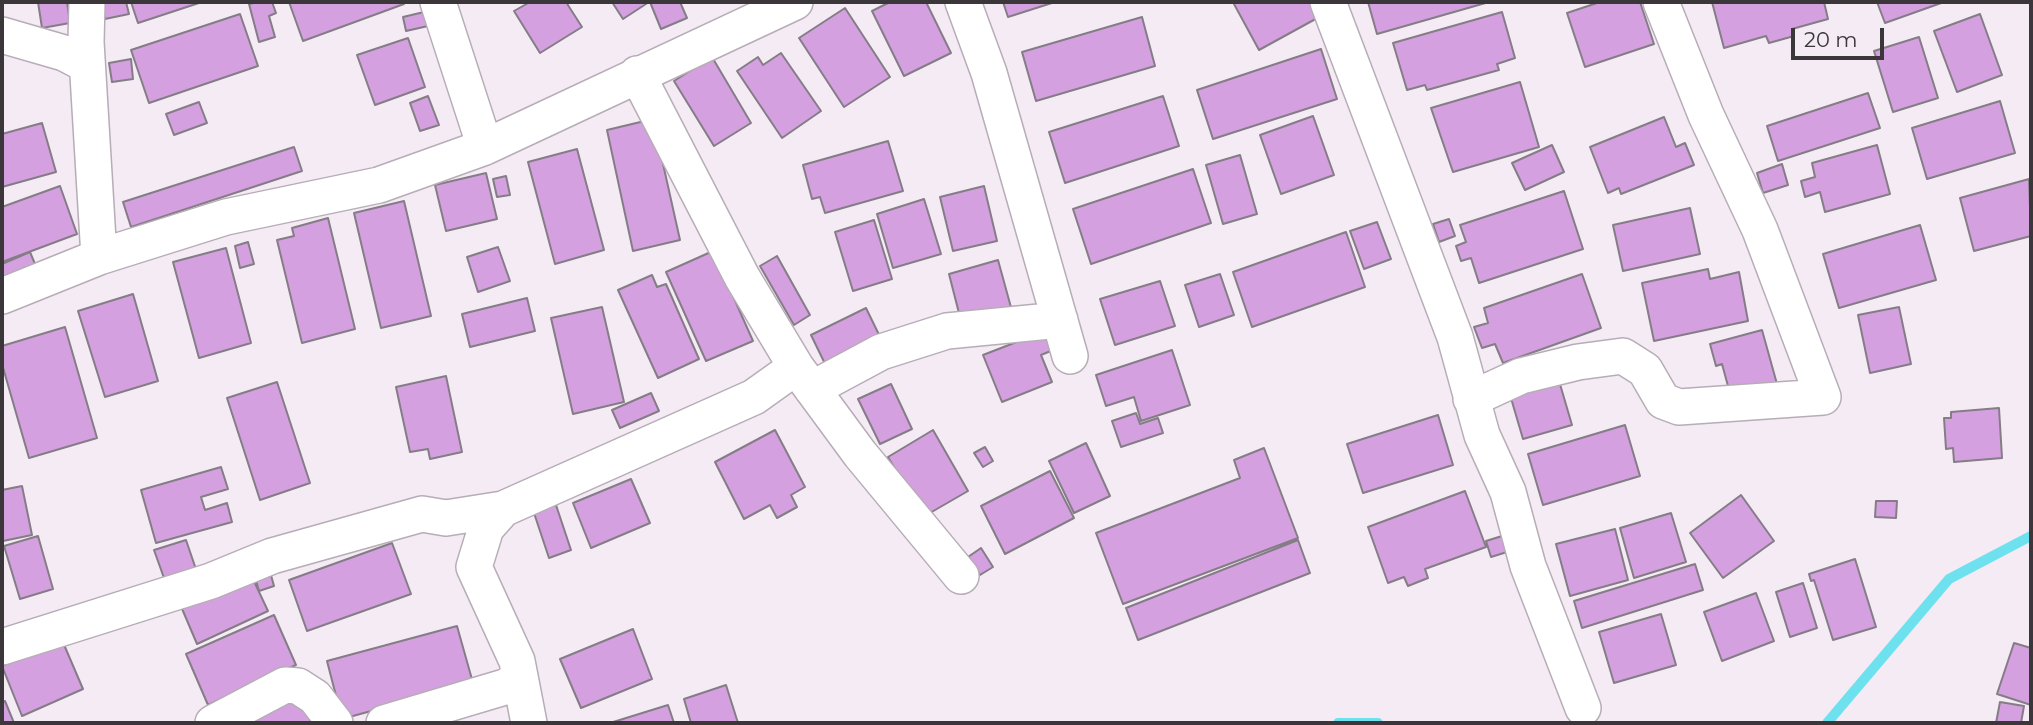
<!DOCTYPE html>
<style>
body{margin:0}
#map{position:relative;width:2033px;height:725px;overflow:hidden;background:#f4ebf5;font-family:Montserrat,sans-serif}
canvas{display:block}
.frame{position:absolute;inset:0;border:4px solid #3a363a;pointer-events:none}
.scale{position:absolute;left:1791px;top:28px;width:93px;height:32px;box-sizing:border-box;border:4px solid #3a363a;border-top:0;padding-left:9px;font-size:21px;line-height:24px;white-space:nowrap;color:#3a363a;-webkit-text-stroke:5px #f4ebf5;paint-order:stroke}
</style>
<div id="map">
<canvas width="2033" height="725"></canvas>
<div class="frame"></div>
<div class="scale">20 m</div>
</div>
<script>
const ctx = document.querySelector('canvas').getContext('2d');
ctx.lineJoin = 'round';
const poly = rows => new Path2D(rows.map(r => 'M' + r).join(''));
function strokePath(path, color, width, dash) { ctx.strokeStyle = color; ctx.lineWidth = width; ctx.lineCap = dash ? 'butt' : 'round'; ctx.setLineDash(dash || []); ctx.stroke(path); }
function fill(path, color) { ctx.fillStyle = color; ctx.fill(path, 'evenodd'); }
const stream = poly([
 [1338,723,1378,723],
 [1827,723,1949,579,2031,536]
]);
const building = poly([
 [38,2,67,2,70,23,42,28,38,2],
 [101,2,126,2,129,14,105,19,101,2],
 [131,2,202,2,138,23,131,2],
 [258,2,272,2,276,13,269,16,275,37,259,42,249,4,258,2],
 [289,2,403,2,404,4,303,41,289,2],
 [530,2,566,2,582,27,540,53,514,11,530,2],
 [612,2,649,2,623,19,612,2],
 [650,2,680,2,687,18,661,29,650,2],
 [890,2,926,2,951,53,904,76,872,11,890,2],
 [1003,2,1055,2,1008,17,1003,2],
 [1238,2,1313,2,1321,16,1259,50,1234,4,1238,2],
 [1368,2,1489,2,1377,34,1368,2],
 [1600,2,1640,2,1654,44,1585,67,1567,13,1600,2],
 [1712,2,1824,2,1828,19,1792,29,1794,36,1769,43,1766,36,1724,48,1712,2],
 [1877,2,1944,2,1885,23,1877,2],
 [845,8,890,77,844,107,799,38,845,8],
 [424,12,428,26,406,31,403,17,424,12],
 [1502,12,1515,58,1497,64,1499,70,1427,90,1425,85,1407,90,1393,43,1502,12],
 [240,14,258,66,149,103,131,50,240,14],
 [1980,14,2002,75,1957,92,1934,31,1980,14],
 [1142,17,1155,66,1036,101,1022,52,1142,17],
 [1919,37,1938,98,1893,112,1874,51,1919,37],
 [408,38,425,87,375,105,357,55,408,38],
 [1321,49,1337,99,1213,139,1197,90,1321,49],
 [781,53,821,111,782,138,737,71,758,57,763,65,781,53],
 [712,57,751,123,714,146,674,81,712,57],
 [131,59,133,79,112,82,109,63,131,59],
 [1520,82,1539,147,1453,172,1431,108,1520,82],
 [1868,93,1880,128,1778,161,1767,126,1868,93],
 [428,96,439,125,420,131,410,103,428,96],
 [1163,96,1179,146,1065,183,1049,132,1163,96],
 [2000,101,2015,153,1927,179,1912,128,2000,101],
 [199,102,207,123,174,135,166,114,199,102],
 [1313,116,1334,175,1281,194,1260,135,1313,116],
 [1664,117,1676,147,1685,143,1694,165,1621,194,1619,188,1608,193,1590,147,1664,117],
 [653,119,680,240,633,251,607,130,653,119],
 [42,123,56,172,2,187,2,134,42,123],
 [888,141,903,191,825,213,820,197,812,199,803,165,888,141],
 [1552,145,1564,172,1525,190,1512,163,1552,145],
 [1877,145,1890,194,1825,212,1820,192,1805,197,1801,181,1815,177,1812,163,1877,145],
 [294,147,302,171,131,227,123,202,294,147],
 [577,149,604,250,555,264,528,162,577,149],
 [1240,155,1257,214,1223,224,1206,165,1240,155],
 [1782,164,1788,185,1763,193,1757,173,1782,164],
 [1193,169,1211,223,1091,264,1073,209,1193,169],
 [486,173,497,219,446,231,435,185,486,173],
 [506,176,510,195,497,197,493,179,506,176],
 [2029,179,2031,236,1974,251,1960,198,2029,179],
 [60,186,77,234,2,262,2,207,60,186],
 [984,186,997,241,953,251,940,197,984,186],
 [1564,191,1583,249,1479,283,1471,258,1461,261,1456,246,1466,242,1460,225,1564,191],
 [924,199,941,254,893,268,877,214,924,199],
 [404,201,431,316,381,328,354,213,404,201],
 [1690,208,1700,254,1623,271,1613,225,1690,208],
 [328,218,355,329,302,343,277,240,294,236,292,228,328,218],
 [1449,219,1455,236,1439,242,1433,224,1449,219],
 [874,220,892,279,853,291,835,232,874,220],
 [1377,222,1391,259,1364,269,1350,231,1377,222],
 [1920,225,1936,280,1839,308,1823,254,1920,225],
 [1346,232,1365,287,1252,327,1233,272,1346,232],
 [248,242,254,264,240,268,235,246,248,242],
 [498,247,510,281,478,292,467,257,498,247],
 [226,248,251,343,199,358,173,262,226,248],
 [713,251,753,341,706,361,666,272,713,251],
 [30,252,35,264,2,278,2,264,30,252],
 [777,256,810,315,794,325,760,266,777,256],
 [998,260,1012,311,962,325,949,274,998,260],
 [1708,269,1710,279,1739,272,1748,321,1654,341,1642,283,1708,269],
 [1220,274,1234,315,1199,327,1185,285,1220,274],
 [1582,274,1601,328,1503,363,1495,344,1482,348,1474,327,1488,323,1484,308,1582,274],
 [652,275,657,287,666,284,699,359,658,378,618,290,652,275],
 [1160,281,1175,326,1115,345,1100,299,1160,281],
 [133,294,158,381,105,397,78,311,133,294],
 [527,298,535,331,470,347,462,314,527,298],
 [602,307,624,402,573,414,551,318,602,307],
 [1899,307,1911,364,1870,373,1858,315,1899,307],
 [866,308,884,345,829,372,811,335,866,308],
 [65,327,97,438,29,458,2,364,2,346,65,327],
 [1050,329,1058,348,1041,355,1052,382,1002,402,983,355,1050,329],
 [1762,330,1777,384,1731,397,1722,364,1716,366,1710,344,1762,330],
 [1172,350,1190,405,1141,421,1134,397,1106,406,1096,375,1172,350],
 [1557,374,1572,425,1523,439,1508,388,1557,374],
 [446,376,462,452,430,459,428,449,410,452,396,387,446,376],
 [277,382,310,483,260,500,227,398,277,382],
 [891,384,912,429,880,444,858,399,891,384],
 [651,393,659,411,620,428,612,410,651,393],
 [1999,408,2002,458,1954,462,1953,448,1946,449,1944,418,1951,418,1951,412,1999,408],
 [1136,413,1140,424,1158,418,1163,433,1121,447,1112,421,1136,413],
 [1438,415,1453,465,1363,493,1347,444,1438,415],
 [1625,425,1640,476,1543,505,1528,454,1625,425],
 [775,430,805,487,791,495,797,507,777,518,770,505,744,519,715,462,775,430],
 [933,430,968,491,923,517,888,457,933,430],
 [1086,443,1110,496,1074,513,1049,461,1086,443],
 [985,447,993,461,983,467,974,453,985,447],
 [1264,448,1298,538,1123,604,1096,533,1240,478,1234,460,1264,448],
 [221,467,228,489,201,497,205,510,227,503,232,522,156,543,141,490,221,467],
 [1050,471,1074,518,1005,554,981,506,1050,471],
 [631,479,650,523,591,548,573,503,631,479],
 [22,486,32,535,3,541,2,490,22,486],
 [1465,491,1486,547,1425,569,1428,578,1408,586,1404,577,1388,583,1368,527,1465,491],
 [1741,495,1774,541,1723,578,1690,533,1741,495],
 [1876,501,1897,501,1896,518,1875,517,1876,501],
 [555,502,571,550,549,558,533,510,555,502],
 [1671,513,1686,562,1634,578,1620,528,1671,513],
 [1615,529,1628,580,1570,596,1556,544,1615,529],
 [38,536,53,589,20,599,4,546,38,536],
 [1502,536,1507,552,1491,557,1486,541,1502,536],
 [186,540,200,581,169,592,154,550,186,540],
 [1298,540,1310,573,1138,640,1126,608,1298,540],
 [392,543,411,594,307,631,289,580,392,543],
 [981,548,993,567,980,575,968,557,981,548],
 [1855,559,1876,627,1833,640,1814,580,1811,581,1809,574,1855,559],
 [1695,564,1703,590,1582,628,1574,601,1695,564],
 [269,568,274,586,259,591,254,573,269,568],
 [252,577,268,611,197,644,180,604,252,577],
 [1803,583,1817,628,1790,637,1776,592,1803,583],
 [1756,593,1774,641,1722,661,1704,612,1756,593],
 [1661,614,1676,665,1614,683,1599,632,1661,614],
 [274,615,296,665,208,705,186,654,274,615],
 [457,626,473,683,342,719,327,661,457,626],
 [633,629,652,679,581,708,560,659,633,629],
 [62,640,83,689,22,716,2,666,62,640],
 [2014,643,2031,648,2031,705,1997,694,2014,643],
 [726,685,738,723,691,723,684,699,726,685],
 [298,697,312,723,254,723,253,721,298,697],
 [5,701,14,723,2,723,2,702,5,701],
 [2000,702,2024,706,2021,723,1996,723,2000,702],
 [668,705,674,723,610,723,668,705]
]);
const street = poly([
 [87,2,86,42,99,257],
 [438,2,485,147],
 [963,2,989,73,1070,356],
 [1328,2,1455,337,1482,435,1508,492,1528,566,1583,708],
 [2,35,64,53,87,65],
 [637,74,742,277,796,367,860,454,961,576],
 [2,296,99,257,226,217,379,185,485,147,795,2],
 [812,389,881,352,947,331,1060,320],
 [1471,399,1521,376,1578,362,1623,356,1645,370,1663,401,1679,407,1823,397,1760,230,1706,115,1661,2],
 [503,509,486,528,474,567,517,661,529,723],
 [2,647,211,581,272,556,422,514,446,518,503,509,754,397,796,367],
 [213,723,285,685,298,686,315,697,335,723],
 [384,723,508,686,519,676]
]);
strokePath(stream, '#6ee1ee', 10);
fill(building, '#d5a0e0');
strokePath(building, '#847d86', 2);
strokePath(street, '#b7adb7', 38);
strokePath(street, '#fff', 35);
</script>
